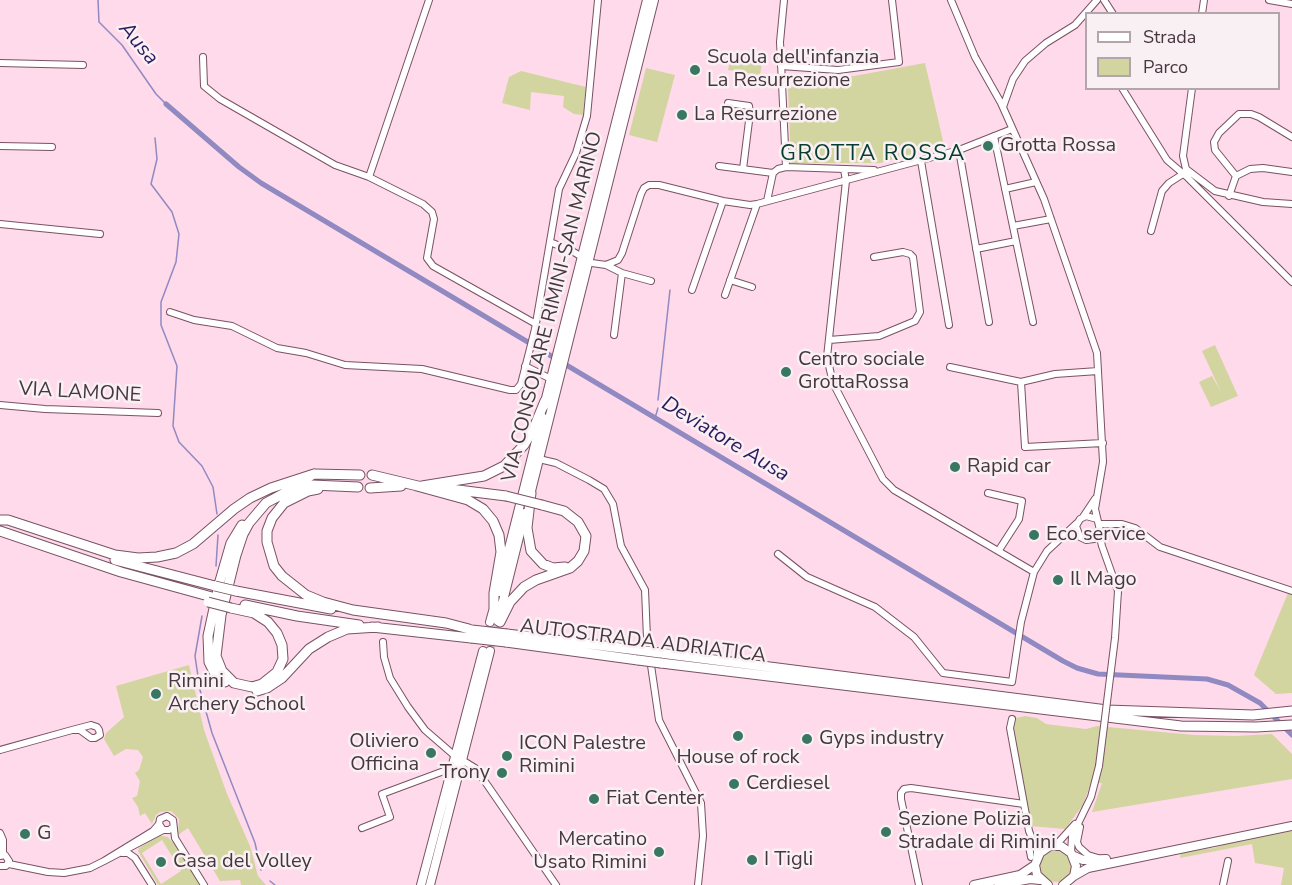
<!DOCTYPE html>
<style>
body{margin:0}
#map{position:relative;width:1292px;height:885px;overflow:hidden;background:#ffdaea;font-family:"Nunito Sans",sans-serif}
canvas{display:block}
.legend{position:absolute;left:1085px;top:12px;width:195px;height:78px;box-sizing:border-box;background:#f9f0f4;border:2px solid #b2a6ab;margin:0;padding:8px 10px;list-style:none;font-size:18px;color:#48363e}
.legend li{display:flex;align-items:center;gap:12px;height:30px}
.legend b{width:30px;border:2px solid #b2a6ab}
</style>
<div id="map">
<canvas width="1292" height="885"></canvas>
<ul class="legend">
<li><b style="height:8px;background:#fff"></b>Strada</li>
<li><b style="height:16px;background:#d3d5a0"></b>Parco</li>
</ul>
</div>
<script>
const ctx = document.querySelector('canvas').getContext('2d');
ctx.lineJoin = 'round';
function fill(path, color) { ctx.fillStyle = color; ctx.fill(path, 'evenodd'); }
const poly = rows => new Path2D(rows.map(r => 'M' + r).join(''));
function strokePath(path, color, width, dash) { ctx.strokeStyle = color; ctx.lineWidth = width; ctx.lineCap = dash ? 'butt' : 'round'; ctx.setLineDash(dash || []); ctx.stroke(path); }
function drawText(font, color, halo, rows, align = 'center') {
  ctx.font = font + ' "Nunito Sans",sans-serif'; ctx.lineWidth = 5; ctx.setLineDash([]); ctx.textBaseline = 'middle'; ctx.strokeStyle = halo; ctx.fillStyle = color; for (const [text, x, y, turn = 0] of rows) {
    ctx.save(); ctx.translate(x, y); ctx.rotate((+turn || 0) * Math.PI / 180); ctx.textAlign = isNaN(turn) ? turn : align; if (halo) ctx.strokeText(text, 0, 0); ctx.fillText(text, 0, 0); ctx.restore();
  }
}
const green = poly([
 [732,51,763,56,760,75,728,70],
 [925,63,944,145,880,163,791,163,788,88],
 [646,68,675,75,657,142,629,135],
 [521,71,586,87,583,115,574,114,563,107,564,96,531,92,530,110,502,103,509,77],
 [1215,345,1238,396,1211,407,1199,382,1212,376,1221,392,1202,351],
 [1288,593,1292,595,1292,693,1276,694,1254,675],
 [189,665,204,730,227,794,250,846,258,876,266,885,241,885,240,880,220,881,188,828,178,835,179,819,171,811,160,812,156,815,152,824,145,813,140,816,138,807,132,798,137,796,140,781,135,773,139,770,143,757,138,750,126,749,114,756,104,739,106,733,124,717,116,686],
 [1025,716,1037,718,1046,724,1086,729,1097,726,1194,735,1236,736,1272,734,1292,754,1292,779,1092,812,1102,783,1091,782,1083,805,1065,829,1030,826,1013,724,1016,718],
 [1292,830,1292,885,1281,885,1284,868,1255,863,1252,844,1180,858,1181,852,1214,848,1238,840],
 [158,835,168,837,172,842,174,841,200,885,158,885,138,851,139,848],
 [162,840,181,871,161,884,142,853],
 '1040 866a16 16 0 1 1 32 0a16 16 0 1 1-32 0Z'
]);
const stream = poly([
 [98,0,99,22,122,45,156,94,166,104],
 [155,138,157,159,151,184,172,212,179,234,176,262,161,302,161,325,177,366,173,426,179,442,202,466,213,487,217,514],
 [658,400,670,290],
 [655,418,658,408],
 [216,566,218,535],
 [202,616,195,656,200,690,212,733,255,843,261,870],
 [270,881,275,885]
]);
const canal = poly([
 [166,104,239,167,261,183,1063,661,1077,668,1098,674,1207,679,1228,685,1260,703,1292,735]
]);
const majorTunnel = poly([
 [490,651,497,622]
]);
const minor = poly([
 [784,0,780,42,786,167],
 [951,0,975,57,1001,103,1044,199,1097,353,1103,462,1095,509,1100,530,1094,539,1086,540,1080,537,1076,526,1080,519,1086,516,1097,519],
 [1104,0,1113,14],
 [1269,0,1292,4],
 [1202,14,1204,0],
 [203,57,204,86,220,99,335,165,369,177,423,204,432,212,434,219,427,258,433,266,536,324],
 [0,63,83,65],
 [781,66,838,70,899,62,892,0],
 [1122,88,1167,160,1187,177],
 [1192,88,1183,156,1188,178,1292,282],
 [728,103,749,106,750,113,743,169],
 [1003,107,1013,79,1025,61,1046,43,1075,25,1097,0],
 [994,136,1033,322],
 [0,146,52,147],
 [959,150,989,322],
 [921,161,949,325],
 [719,166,773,173],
 [844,169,846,181,827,357,833,383,883,479,894,490,1034,572],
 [1186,169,1215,191,1263,202,1292,204],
 [1236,176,1215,150,1214,142,1219,133,1239,114,1251,114,1259,117,1292,137],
 [369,177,429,0],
 [1005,189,1036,182],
 [1229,196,1236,176,1250,169,1263,168,1292,172],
 [767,201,773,173,778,169,786,167,874,170],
 [0,224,100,234],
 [1013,226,1051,219],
 [1151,231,1162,191,1169,183,1183,174],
 [550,242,572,251,592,263,606,265,618,260,622,253,641,194,644,188,649,185,659,185,723,201,750,205,757,204,959,150,1012,129],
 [976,249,1016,241],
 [606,265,622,273,651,281],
 [730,280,752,287],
 [692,290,723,201],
 [725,295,757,204],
 [170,312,194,320,232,326,277,348,306,353,345,365,422,369,510,390,516,390,521,384,535,329,559,189,576,153,587,116,598,0],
 [614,335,622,273],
 [829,340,879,336,915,321,920,312,913,257,910,254,903,252,874,257],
 [525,366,551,379],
 [950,367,1021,382,1055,374,1098,371],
 [1021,382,1025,447,1103,443],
 [0,405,45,409,158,413],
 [539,459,556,463,589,480,604,489,613,504,621,546,645,590,647,638,659,720,701,803,703,836,698,885],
 [988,493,1022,501,1019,519,999,550],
 [1083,517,1095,499],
 [1100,524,1122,524,1135,528,1160,547,1292,591],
 [1099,533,1102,546,1118,591],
 [778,554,807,577,875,607,914,637,943,673,1012,682,1021,622,1034,572,1047,551,1077,523],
 [383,642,384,657,390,678,408,707,425,730,455,756],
 [1012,719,1010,728,1024,804,1029,831,1037,851,1037,857],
 [91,725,97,727,99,730,100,735,95,738,91,738,80,730,72,730,91,725],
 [0,750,72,730],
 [462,760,475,768,488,786,556,885],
 [159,824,153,831,104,861,163,830],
 [1080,827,1077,842,1079,847,1088,855,1098,858],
 [172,828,169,830,163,830,159,824,160,819,167,816,173,820,175,838,204,885],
 [362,828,390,817,382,794,452,768],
 [0,833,3,840,3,855],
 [1056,845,1075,824],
 [122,853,128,853,135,858,152,885],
 [1071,853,1072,836,1091,797,1099,766],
 [0,856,5,855,9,861,6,866,0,866],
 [1031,857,1028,841,1032,839],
 [9,864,48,872,64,873,90,868,104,861],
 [919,885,901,799,901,793,904,789,911,788,1024,804],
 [1223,885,1228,861]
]);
const major = poly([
 [544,406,647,0],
 [529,499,654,0],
 [498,592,542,417],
 [498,621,525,513],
 [490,622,495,604],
 [1074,856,1083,860,1106,859],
 [421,885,483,651],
 [430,885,490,651],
 [974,885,1020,875,1035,865],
 [999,885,1030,879,1040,880],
 [1048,885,1037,875,1035,865,1040,853,1050,846,1061,846,1071,853,1076,866,1074,876],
 [1063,885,1074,876,1088,868,1292,826]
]);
const highway = poly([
 [372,475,422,487],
 [295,484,314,474],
 [417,486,468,500,483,509,493,521,499,535,501,552,494,593,494,607],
 [422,486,484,476,504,466,524,445,533,430,545,401],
 [370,488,401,486],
 [442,488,506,496],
 [318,489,308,491,284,503,272,518,267,531,267,542,274,566,282,576,306,595,323,602,353,610,446,623,469,629],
 [531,493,527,528,531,551,543,564,553,568,565,567],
 [0,520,8,520,115,555,138,558,157,557,176,553,193,544,234,509,250,498,271,488,314,474,360,475],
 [0,531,121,572,212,597],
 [115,560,215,586],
 [236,591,331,609],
 [245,605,297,616,359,625],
 [231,608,254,613,268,622,277,633,282,645,283,659,277,672,262,684,252,687,234,683,222,671,216,656,221,615,236,555,243,534,249,523,266,503,292,489,312,485,358,487],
 [500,622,510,602,524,587,536,580,570,568,578,561,584,551,586,536,578,522,564,511,542,505],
 [372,627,471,638],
 [507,634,637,650],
 [506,642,638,660],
 [660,653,1107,710,1253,715,1292,711],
 [661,663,1181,726,1256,727,1292,725],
 [225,682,214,672,209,662,208,636,220,581,231,543,242,525],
 [257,691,267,688,282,678,309,649,328,637,347,629,378,627]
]);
const minorBridge = poly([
 [1099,766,1115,638,1118,591]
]);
const highwayBridge = poly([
 [506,496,542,505],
 [215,586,236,591],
 [208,602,231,608],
 [472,630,507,634],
 [471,638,506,642],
 [637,650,660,653],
 [638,660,661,663]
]);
const markers = [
 [695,70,6,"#3a7763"],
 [682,115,6,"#3a7763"],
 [988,146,6,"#3a7763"],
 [786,372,6,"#3a7763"],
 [955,467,6,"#3a7763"],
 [1034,535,6,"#3a7763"],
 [1058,580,6,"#3a7763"],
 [156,694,6,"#3a7763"],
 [738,736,6,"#3a7763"],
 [807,739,6,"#3a7763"],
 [431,753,6,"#3a7763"],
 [507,756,6,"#3a7763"],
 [502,773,6,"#3a7763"],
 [734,784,6,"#3a7763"],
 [594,799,6,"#3a7763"],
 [886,832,6,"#3a7763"],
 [25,834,6,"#3a7763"],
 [659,852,6,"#3a7763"],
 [752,860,6,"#3a7763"],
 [161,862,6,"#3a7763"]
];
const poiNames = [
 ["Scuola dell'infanzia",707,58],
 ["La Resurrezione",707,81],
 ["La Resurrezione",694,115],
 ["Grotta Rossa",1000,146],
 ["Centro sociale",798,360],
 ["GrottaRossa",798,383],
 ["Rapid car",967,467],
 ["Eco service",1046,535],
 ["Il Mago",1070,580],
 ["Rimini",168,682],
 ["Archery School",168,705],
 ["Gyps industry",819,739],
 ["Oliviero",419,742,"right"],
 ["Officina",419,765,"right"],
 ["ICON Palestre",519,744],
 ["Rimini",519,767],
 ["House of rock",738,758,"center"],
 ["Trony",490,773,"right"],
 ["Cerdiesel",746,784],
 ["Fiat Center",606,799],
 ["Sezione Polizia",898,820],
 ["Stradale di Rimini",898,843],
 ["G",37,834],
 ["Mercatino",647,840,"right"],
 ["Usato Rimini",647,863,"right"],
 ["I Tigli",764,860],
 ["Casa del Volley",173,862]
];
const streetNames = [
 ["VIA CONSOLARE RIMINI-SAN MARINO",553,307,-76],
 ["VIA LAMONE",80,393,3],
 ["AUTOSTRADA ADRIATICA",643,642,7]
];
const waterNames = [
 ["Ausa",138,44,50],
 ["Deviatore Ausa",725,440,31]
];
const quarterNames = [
 ["GROTTA ROSSA",873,155]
];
fill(green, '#d3d5a0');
strokePath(stream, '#9089c2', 1.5);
strokePath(canal, '#9089c2', 5);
strokePath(majorTunnel, '#dab9c8', 8, [8, 4]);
strokePath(minor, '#795264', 8);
strokePath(major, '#795264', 10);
strokePath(highway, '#795264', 11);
strokePath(minor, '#fff', 6);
strokePath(major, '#fff', 8);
strokePath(highway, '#fff', 9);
strokePath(minorBridge, '#795264', 8, []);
strokePath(highwayBridge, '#795264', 11, []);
strokePath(minorBridge, '#fff', 6);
strokePath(highwayBridge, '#fff', 9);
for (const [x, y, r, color] of markers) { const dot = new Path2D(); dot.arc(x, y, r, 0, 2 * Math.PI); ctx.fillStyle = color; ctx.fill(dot); strokePath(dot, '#f9f0f4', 2); }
drawText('20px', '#48363e', '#f9f0f4', poiNames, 'left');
drawText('20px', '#48363e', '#f9f0f4', streetNames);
drawText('italic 21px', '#2c195d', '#f9f0f4', waterNames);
ctx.letterSpacing = '1.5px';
drawText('22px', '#063d2e', '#f9f0f4', quarterNames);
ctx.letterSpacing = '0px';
</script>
